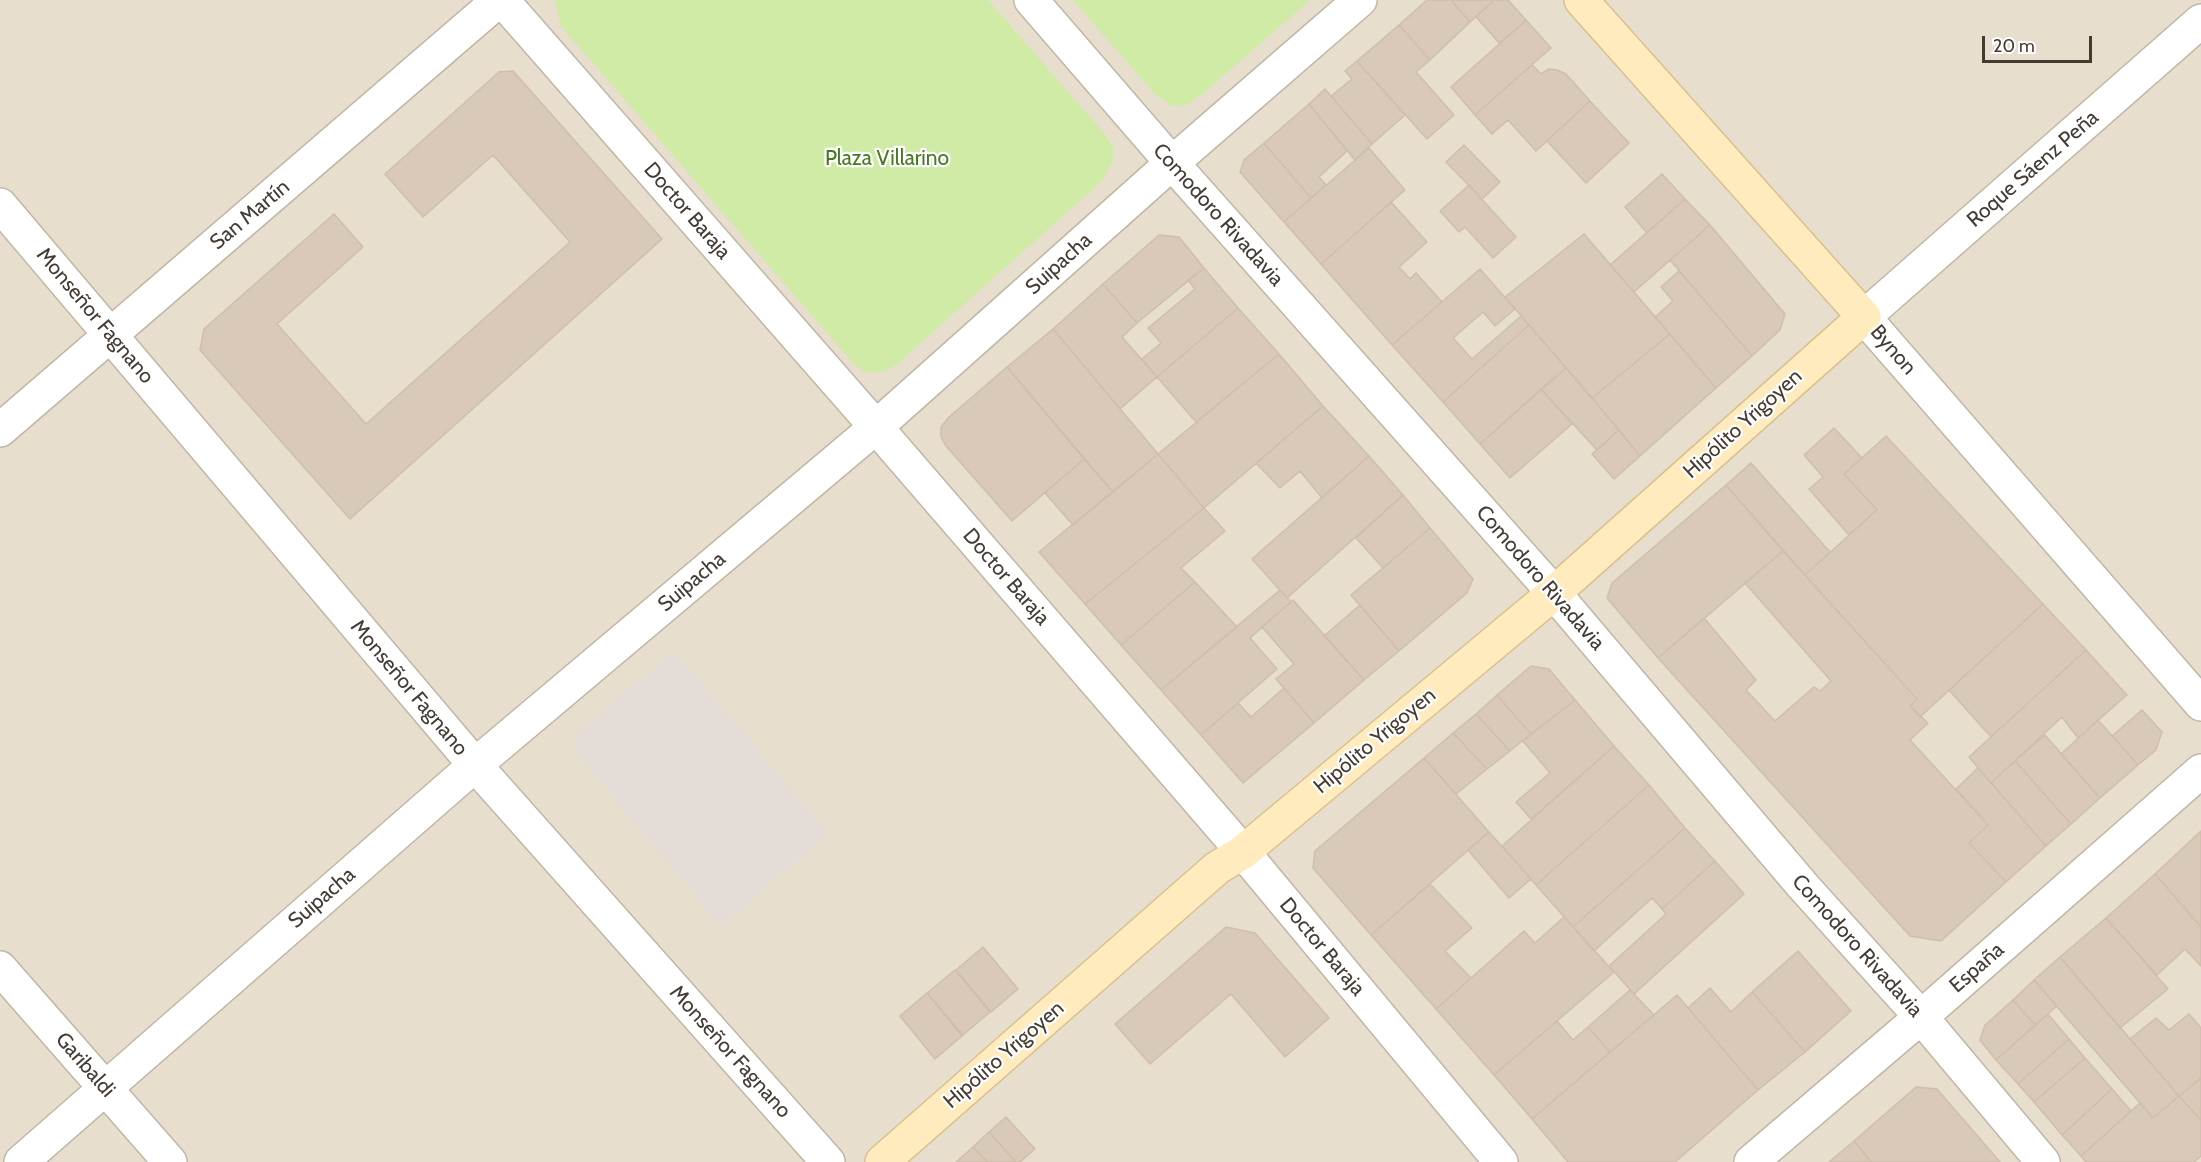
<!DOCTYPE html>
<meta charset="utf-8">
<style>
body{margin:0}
#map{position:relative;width:2201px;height:1162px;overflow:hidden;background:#f2ece1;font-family:Cabin,sans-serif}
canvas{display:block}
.scale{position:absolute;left:1982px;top:36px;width:110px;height:27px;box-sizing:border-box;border:3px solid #443b32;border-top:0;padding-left:8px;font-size:18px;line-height:21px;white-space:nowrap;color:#443b32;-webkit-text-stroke:4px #fff;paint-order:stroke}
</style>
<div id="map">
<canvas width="2201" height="1162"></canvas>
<div class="scale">20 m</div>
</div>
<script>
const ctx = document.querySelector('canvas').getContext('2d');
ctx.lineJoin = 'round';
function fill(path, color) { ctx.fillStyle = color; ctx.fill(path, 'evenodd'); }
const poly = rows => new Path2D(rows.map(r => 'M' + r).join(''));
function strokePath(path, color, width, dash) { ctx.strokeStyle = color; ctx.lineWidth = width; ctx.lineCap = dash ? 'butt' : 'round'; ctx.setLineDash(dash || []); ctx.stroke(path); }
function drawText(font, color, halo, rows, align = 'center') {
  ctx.font = font + ' Cabin,sans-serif'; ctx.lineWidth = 4.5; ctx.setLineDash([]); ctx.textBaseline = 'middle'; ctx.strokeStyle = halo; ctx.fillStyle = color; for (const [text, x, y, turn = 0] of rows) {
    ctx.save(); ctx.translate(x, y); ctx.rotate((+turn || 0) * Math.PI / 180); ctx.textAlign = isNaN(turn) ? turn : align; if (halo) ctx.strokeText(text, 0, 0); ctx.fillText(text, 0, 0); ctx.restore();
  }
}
const residential = poly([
 [0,0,2201,0,2201,1162,0,1162]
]);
const industrial = poly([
 [674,651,828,833,721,926,574,751,575,735]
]);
const green = poly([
 [555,0,988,0,1107,137,1113,148,1113,160,1102,181,898,363,886,371,867,373,855,365,560,25],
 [1073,0,1310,0,1201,95,1188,104,1178,106,1170,105,1155,94]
]);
const building = poly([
 [1427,0,1451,0,1470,22,1430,60,1399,25,1427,0],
 [1451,0,1494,0,1470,22,1451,0],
 [1494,0,1508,0,1526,20,1500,44,1476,17,1494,0],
 [1526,20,1551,48,1475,115,1451,87,1526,20],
 [1399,25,1430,60,1416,72,1454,115,1427,139,1357,61,1399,25],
 [1357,61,1405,115,1372,144,1331,96,1352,79,1345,71,1357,61],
 [1532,65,1541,74,1549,69,1557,70,1566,74,1590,101,1536,151,1508,120,1492,134,1475,115,1532,65],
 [513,71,662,239,350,519,200,350,204,329,334,214,363,247,277,324,366,424,570,242,493,155,423,217,385,174,499,72,513,71],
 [1325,89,1372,144,1355,160,1309,104,1325,89],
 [1590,101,1629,143,1586,183,1547,141,1590,101],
 [1309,104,1347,151,1319,177,1326,185,1311,198,1264,143,1309,104],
 [1264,143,1311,198,1284,222,1240,172,1244,160,1264,143],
 [1464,145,1500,182,1482,199,1446,162,1464,145],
 [1369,148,1405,190,1321,264,1284,222,1369,148],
 [1662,174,1685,199,1647,233,1625,207,1662,174],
 [1469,185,1516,237,1493,258,1465,227,1459,232,1440,211,1469,185],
 [1685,199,1710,225,1634,292,1610,265,1685,199],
 [1391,202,1427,242,1399,267,1410,279,1416,273,1442,302,1392,345,1321,264,1391,202],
 [1710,225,1785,314,1780,330,1752,356,1670,260,1710,225],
 [1584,234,1670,334,1592,398,1505,297,1584,234],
 [1159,235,1179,237,1204,268,1137,323,1103,284,1159,235],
 [1204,268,1238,308,1157,377,1142,359,1161,343,1148,328,1195,289,1188,280,1204,268],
 [1480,269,1515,309,1495,326,1483,312,1453,338,1472,359,1521,316,1529,325,1443,402,1392,345,1480,269],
 [1679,271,1752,356,1716,388,1655,317,1673,301,1661,287,1679,271],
 [1103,284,1137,323,1122,337,1157,377,1120,409,1053,329,1103,284],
 [1238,308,1279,354,1196,422,1157,377,1238,308],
 [1529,325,1566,368,1480,444,1443,402,1529,325],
 [1053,329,1158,454,1113,492,1007,367,1053,329],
 [1670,334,1716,388,1640,456,1592,398,1670,334],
 [1279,354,1323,406,1204,508,1158,454,1279,354],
 [1007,367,1084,459,1012,521,946,446,941,437,941,427,949,417,1007,367],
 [1566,368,1619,430,1597,450,1541,389,1566,368],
 [1541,389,1572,424,1510,478,1480,444,1541,389],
 [1323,406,1369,456,1322,498,1300,471,1280,488,1256,463,1323,406],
 [1834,428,1862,458,1844,474,1877,510,1849,535,1809,489,1823,477,1804,455,1834,428],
 [1619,430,1640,456,1614,479,1592,454,1619,430],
 [1886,436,2043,604,1920,717,1910,706,1917,699,1805,575,1877,510,1844,474,1886,436],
 [1158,454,1204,508,1085,604,1039,552,1158,454],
 [1369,456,1403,495,1287,598,1252,559,1369,456],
 [1084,459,1113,492,1073,525,1045,493,1084,459],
 [1751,463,1830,552,1805,575,1726,485,1751,463],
 [1726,485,1783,551,1658,658,1607,598,1612,583,1726,485],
 [1403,495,1430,528,1383,568,1356,538,1403,495],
 [1204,508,1225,531,1181,568,1195,582,1121,645,1085,604,1204,508],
 [1430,528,1473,579,1467,593,1399,651,1351,595,1430,528],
 [1783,551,1917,699,1910,706,1928,723,1910,740,1988,825,1969,843,2006,882,1941,941,1910,936,1658,658,1704,618,1756,680,1746,690,1775,721,1814,687,1820,691,1831,681,1745,583,1783,551],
 [1195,582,1237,627,1161,690,1121,645,1195,582],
 [1280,590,1291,602,1250,638,1277,669,1201,735,1161,690,1280,590],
 [1293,600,1364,680,1314,723,1276,679,1294,664,1262,627,1293,600],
 [2043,604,2086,650,1991,737,1949,690,2043,604],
 [1360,605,1399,651,1364,680,1324,636,1360,605],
 [2086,650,2127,695,2078,738,2062,717,1991,783,1969,757,2086,650],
 [1531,666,1549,669,1575,700,1531,734,1497,695,1531,666],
 [1284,688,1314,723,1243,783,1201,735,1238,703,1251,717,1284,688],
 [1497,695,1531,734,1510,751,1476,714,1497,695],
 [1575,700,1614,746,1531,819,1516,802,1550,773,1523,741,1575,700],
 [2142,710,2162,732,2156,750,2138,765,2112,736,2142,710],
 [1476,714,1510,751,1487,769,1453,733,1476,714],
 [2098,720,2138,765,2100,798,2061,754,2098,720],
 [1453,733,1487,769,1456,794,1424,758,1453,733],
 [2045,735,2100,798,2071,824,2015,761,2045,735],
 [1614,746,1649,785,1536,885,1502,846,1614,746],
 [1424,758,1489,832,1371,935,1313,868,1315,851,1424,758],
 [2015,761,2071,824,2046,846,1991,783,2015,761],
 [1978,768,2046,846,2006,882,1969,843,1988,825,1956,789,1978,768],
 [1649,785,1685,828,1573,927,1536,885,1649,785],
 [1685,828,1715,861,1662,909,1652,898,1594,951,1573,927,1685,828],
 [2201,831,2201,927,2155,874,2201,831],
 [1489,832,1531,879,1509,898,1468,850,1489,832],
 [1715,861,1744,894,1634,994,1609,966,1666,914,1662,909,1715,861],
 [2155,874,2201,927,2201,966,2185,949,2157,975,2106,918,2155,874],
 [1430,884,1472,928,1445,951,1471,978,1436,1009,1371,935,1430,884],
 [1564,917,1614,972,1494,1075,1436,1009,1524,931,1535,943,1564,917],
 [2106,918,2168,989,2120,1028,2060,957,2106,918],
 [1226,927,1255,933,1329,1018,1285,1057,1231,994,1150,1064,1115,1024,1226,927],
 [983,947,1018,989,991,1012,956,970,983,947],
 [1798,951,1851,1011,1805,1052,1752,992,1798,951],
 [2060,957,2179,1096,2153,1118,2034,980,2060,957],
 [955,970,990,1012,963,1035,927,993,955,970],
 [2034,980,2057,1006,2035,1025,2013,1000,2034,980],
 [1710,988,1731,1012,1752,992,1805,1052,1758,1090,1688,1008,1710,988],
 [1630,990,1654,1015,1610,1052,1588,1027,1630,990],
 [927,993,962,1036,935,1059,900,1016,927,993],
 [1677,995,1758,1090,1675,1162,1568,1162,1532,1119,1677,995],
 [2013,1000,2035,1025,1996,1060,1980,1040,1985,1025,2013,1000],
 [2048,1014,2069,1039,2018,1084,1996,1060,2048,1014],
 [2189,1014,2201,1028,2201,1078,2179,1096,2130,1039,2156,1018,2169,1030,2189,1014],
 [1557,1021,1573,1040,1588,1027,1610,1052,1532,1119,1494,1075,1557,1021],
 [2069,1039,2085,1058,2034,1102,2018,1084,2069,1039],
 [2085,1058,2112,1089,2062,1135,2034,1102,2085,1058],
 [2201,1078,2201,1120,2179,1096,2201,1078],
 [1916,1087,1937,1089,2000,1162,1871,1162,1854,1141,1916,1087],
 [2112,1089,2131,1111,2081,1156,2062,1135,2112,1089],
 [2179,1096,2201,1120,2201,1156,2194,1162,2086,1162,2081,1156,2140,1103,2153,1118,2179,1096],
 [1006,1117,1035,1149,1020,1162,1016,1162,989,1132,1006,1117],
 [989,1132,1016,1162,987,1162,973,1147,989,1132],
 [1854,1141,1871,1162,1829,1162,1854,1141],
 [973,1147,987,1162,956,1162,973,1147]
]);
const minor = poly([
 [1031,0,1172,163,1554,593,1803,886,1921,1017,2043,1162],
 [2201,21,1864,317,2201,704],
 [0,205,475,765,828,1162],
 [0,430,499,0],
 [1243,852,1501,1162],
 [0,968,170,1162],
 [1751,1162,1921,1017,2201,771]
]);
const tertiary = poly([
 [502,0,876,427,1243,852],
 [21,1162,475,765,876,427,1172,163,1360,0]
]);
const secondary = poly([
 [882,1162,1217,868,1243,852,1554,593,1864,317,1581,0]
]);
const parkNames = [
 ["Plaza Villarino",887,159]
];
const streetNames = [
 ["Roque Sáenz Peña",2033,169,-41],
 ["Doctor Baraja",687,211,49],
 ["San Martín",250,215,-40],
 ["Comodoro Rivadavia",1218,215,48],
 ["Suipacha",1059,264,-42],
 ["Monseñor Fagnano",95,316,50],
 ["Bynon",1893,350,49],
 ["Hipólito Yrigoyen",1743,424,-42],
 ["Doctor Baraja",1006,577,49],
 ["Comodoro Rivadavia",1540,578,49],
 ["Suipacha",692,582,-40],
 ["Monseñor Fagnano",409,688,50],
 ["Hipólito Yrigoyen",1375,741,-40],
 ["Suipacha",322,898,-41],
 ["Comodoro Rivadavia",1857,946,48],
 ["Doctor Baraja",1322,947,50],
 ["España",1977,968,-41],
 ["Monseñor Fagnano",730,1052,48],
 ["Hipólito Yrigoyen",1004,1055,-41],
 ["Garibaldi",85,1065,49]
];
fill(residential, '#e7dece');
fill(industrial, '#e4ddd7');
fill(green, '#d0eba5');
fill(building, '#d8c9b9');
strokePath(building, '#d0bea8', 1.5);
strokePath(minor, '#c1b6a6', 36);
strokePath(tertiary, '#c1b6a6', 36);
strokePath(secondary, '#d9c18e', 36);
strokePath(minor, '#fff', 33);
strokePath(tertiary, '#fff', 33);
strokePath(secondary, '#ffebbe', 33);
drawText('21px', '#487921', '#fff', parkNames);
drawText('21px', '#443b32', '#fff', streetNames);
</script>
